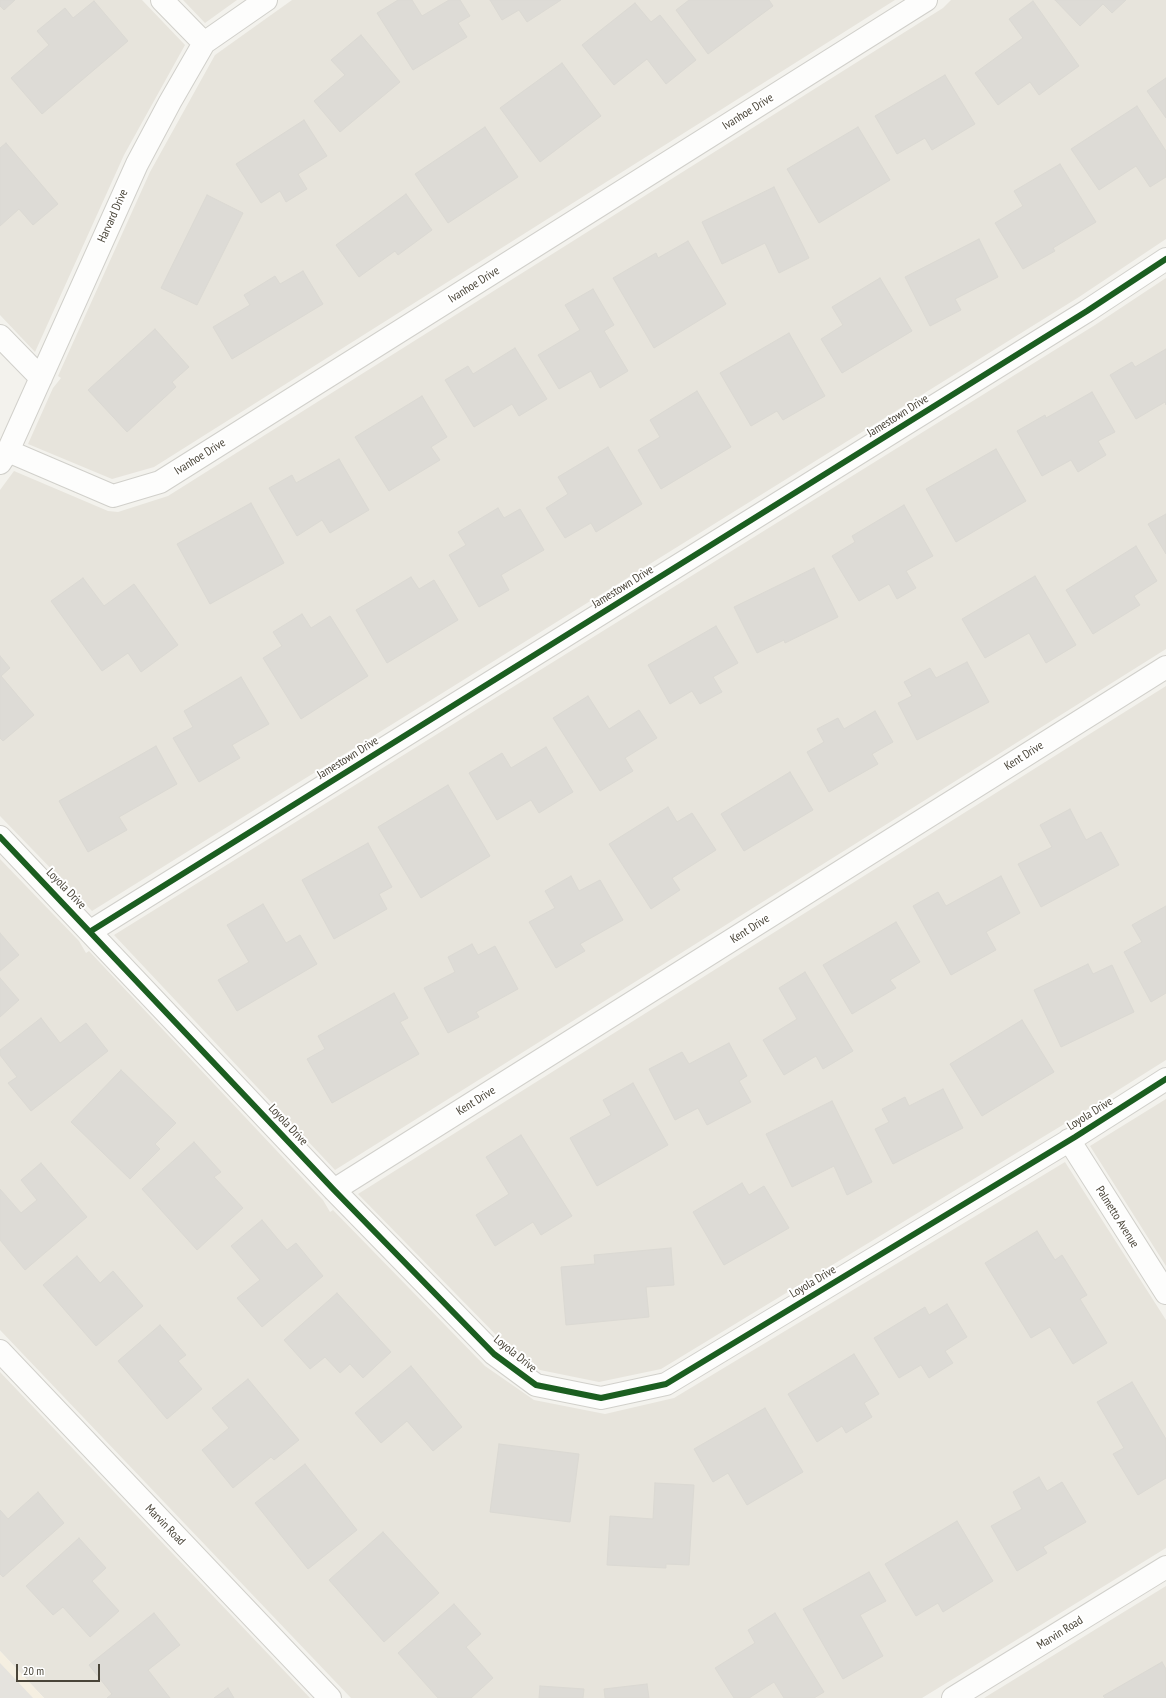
<!DOCTYPE html>
<style>
body{margin:0}
#map{position:relative;width:1166px;height:1698px;overflow:hidden;background:#f3f2ed;font-family:"PT Sans Narrow",sans-serif}
canvas{display:block}
.scale{position:absolute;left:16px;top:1664px;width:84px;height:18px;box-sizing:border-box;border:2px solid #4a4539;border-top:0;padding-left:5px;font-size:12px;line-height:14px;white-space:nowrap;color:#4a4539;-webkit-text-stroke:3px #fff;paint-order:stroke}
</style>
<div id="map">
<canvas width="1166" height="1698"></canvas>
<div class="scale">20 m</div>
</div>
<script>
const ctx = document.querySelector('canvas').getContext('2d');
ctx.lineJoin = 'round';
function fill(path, color) { ctx.fillStyle = color; ctx.fill(path, 'evenodd'); }
const poly = rows => new Path2D(rows.map(r => 'M' + r).join(''));
function strokePath(path, color, width, dash) { ctx.strokeStyle = color; ctx.lineWidth = width; ctx.lineCap = dash ? 'butt' : 'round'; ctx.setLineDash(dash || []); ctx.stroke(path); }
function drawText(font, color, halo, rows, align = 'center') {
  ctx.font = font + ' "PT Sans Narrow",sans-serif'; ctx.lineWidth = 4; ctx.setLineDash([]); ctx.textBaseline = 'middle'; ctx.strokeStyle = halo; ctx.fillStyle = color; for (const [text, x, y, turn = 0] of rows) {
    ctx.save(); ctx.translate(x, y); ctx.rotate((+turn || 0) * Math.PI / 180); ctx.textAlign = isNaN(turn) ? turn : align; if (halo) ctx.strokeText(text, 0, 0); ctx.fillText(text, 0, 0); ctx.restore();
  }
}
const residential = poly([
 [0,0,142,0,185,45,124,155,35,352,0,315],
 [183,0,237,0,205,23],
 [292,0,895,0,154,467,112,479,28,444,53,388,61,378,58,376,150,172,215,55],
 [951,0,1166,0,1166,239,1079,297,92,911,0,816,0,490,14,471,108,511,118,512,168,496,943,8],
 [1166,278,1166,649,335,1170,114,935,1095,325],
 [1166,686,1166,1060,1061,1126,661,1369,599,1382,540,1370,503,1342,358,1194],
 [0,859,79,941,86,953,89,951,323,1200,330,1212,333,1210,485,1366,534,1400,605,1414,674,1398,1065,1162,1166,1320,1166,1548,922,1698,351,1698,0,1330],
 [1166,1099,1166,1266,1090,1146],
 [0,1372,310,1698,44,1698,0,1651],
 [1166,1586,1166,1698,984,1698]
]);
const commercial = poly([
 [0,1651,44,1698,0,1698]
]);
const parking = poly([
 [0,1663,33,1698,0,1698]
]);
const building = poly([
 [0,0,15,0,4,10,0,6,0,0],
 [398,0,412,0,422,16,449,0,460,0,470,16,458,23,467,37,413,70,377,13,398,0],
 [490,0,561,0,527,22,519,10,502,20,490,0],
 [689,0,769,0,773,6,708,54,676,10,689,0],
 [1055,0,1126,0,1112,13,1103,4,1080,26,1055,0],
 [94,1,128,41,42,114,11,78,49,45,37,31,65,8,73,18,94,1],
 [1033,1,1079,66,1039,95,1030,82,998,105,975,73,1023,38,1009,19,1033,1],
 [635,3,651,22,660,15,696,60,666,84,647,59,614,85,582,45,635,3],
 [361,35,400,82,340,132,314,101,345,75,331,60,361,35],
 [562,63,601,116,540,162,500,108,562,63],
 [945,75,975,124,932,150,925,138,897,154,875,116,945,75],
 [1166,78,1166,118,1147,91,1166,78],
 [1137,106,1166,151,1166,177,1150,187,1136,166,1099,190,1071,149,1137,106],
 [304,120,327,156,298,174,307,189,286,202,280,191,261,203,236,164,304,120],
 [485,127,518,177,448,223,415,174,485,127],
 [858,127,890,180,819,223,787,169,858,127],
 [6,143,58,204,33,225,19,209,0,226,0,148,6,143],
 [1060,164,1096,222,1053,248,1055,251,1023,269,995,223,1023,206,1014,191,1060,164],
 [774,187,809,258,779,273,765,243,722,264,702,222,774,187],
 [406,194,432,230,398,255,395,251,359,277,336,245,406,194],
 [207,195,243,213,197,305,161,288,207,195],
 [979,239,998,277,955,299,961,310,930,326,905,277,979,239],
 [688,241,726,304,654,348,613,278,656,253,658,258,688,241],
 [303,271,323,304,232,359,213,327,250,305,244,295,275,276,280,284,303,271],
 [880,278,912,331,842,373,821,339,843,325,832,307,880,278],
 [593,289,614,325,604,331,628,371,600,388,591,371,559,389,538,355,580,330,565,305,593,289],
 [155,329,189,367,172,382,176,387,127,432,88,390,155,329],
 [789,333,825,396,783,420,777,411,751,426,720,373,789,333],
 [515,348,547,399,519,416,512,404,474,427,445,380,468,366,473,374,515,348],
 [1166,349,1166,405,1165,402,1136,419,1110,375,1132,362,1135,367,1166,349],
 [697,391,731,447,661,489,638,450,660,437,650,420,697,391],
 [1092,392,1115,432,1098,441,1106,455,1078,472,1071,460,1042,476,1017,431,1045,415,1046,418,1092,392],
 [422,396,447,437,431,447,440,460,389,491,355,437,422,396],
 [608,447,642,504,596,532,591,523,565,538,546,508,568,494,558,477,608,447],
 [996,449,1026,501,956,542,926,489,996,449],
 [339,459,369,510,330,533,322,520,297,536,269,488,292,475,296,483,339,459],
 [251,503,284,563,210,604,177,544,251,503],
 [904,505,933,556,906,571,916,588,897,599,889,584,859,601,832,556,855,542,852,536,904,505],
 [498,508,504,518,520,509,544,550,501,575,509,590,479,607,449,555,466,545,458,532,498,508],
 [1166,514,1166,554,1148,524,1166,514],
 [1136,546,1157,581,1134,596,1140,605,1093,634,1066,590,1136,546],
 [814,568,838,617,785,643,784,640,757,653,734,607,814,568],
 [1035,576,1076,645,1046,663,1029,633,985,658,962,619,1035,576],
 [411,577,419,589,434,580,458,620,387,663,356,610,411,577],
 [83,578,104,606,134,584,178,645,141,672,128,653,102,671,51,601,83,578],
 [302,614,311,628,330,616,368,676,301,719,263,658,282,646,273,632,302,614],
 [716,626,738,663,713,677,722,692,700,704,692,691,670,704,648,665,716,626],
 [0,656,10,668,1,676,34,715,3,741,0,738,0,656],
 [967,662,989,702,917,740,898,703,912,696,904,682,930,668,936,678,967,662],
 [241,677,269,724,232,745,240,758,199,782,173,738,193,727,184,711,241,677],
 [588,696,609,729,639,710,657,738,625,758,633,771,600,791,553,718,588,696],
 [875,711,893,742,872,754,878,764,829,792,807,752,824,742,817,729,838,718,844,729,875,711],
 [156,746,177,784,119,817,127,830,88,852,59,801,156,746],
 [546,747,573,792,539,813,531,800,497,820,469,773,502,753,511,768,546,747],
 [790,772,813,810,744,851,721,814,790,772],
 [448,785,490,856,421,898,378,827,448,785],
 [668,807,677,822,692,813,716,850,672,878,680,890,651,909,609,844,668,807],
 [1070,809,1086,840,1101,832,1119,865,1041,907,1018,864,1052,847,1040,825,1070,809],
 [368,843,392,887,379,894,387,909,334,939,302,880,368,843],
 [571,876,579,891,600,880,623,920,580,944,585,951,556,968,529,922,555,908,545,891,571,876],
 [1001,876,1020,913,986,932,996,950,951,975,913,906,938,892,946,906,1001,876],
 [263,904,286,943,300,935,317,964,237,1011,218,980,249,962,227,925,263,904],
 [1166,906,1166,993,1151,1002,1124,952,1142,942,1132,925,1166,906],
 [896,922,920,962,890,980,896,988,852,1014,823,965,896,922],
 [0,933,19,955,0,971,0,933],
 [472,944,478,955,495,946,518,989,476,1012,479,1017,448,1033,424,988,455,972,448,957,472,944],
 [1088,964,1093,974,1112,965,1134,1012,1061,1047,1034,990,1088,964],
 [805,972,853,1051,823,1069,816,1056,784,1075,763,1040,797,1019,779,988,805,972],
 [0,978,19,1000,0,1017,0,978],
 [394,993,408,1018,400,1022,419,1054,332,1103,307,1059,325,1049,318,1036,394,993],
 [41,1018,60,1043,86,1023,108,1051,31,1111,8,1083,17,1077,0,1055,0,1050,41,1018],
 [1022,1020,1054,1072,982,1116,950,1064,1022,1020],
 [729,1043,747,1076,739,1081,751,1102,707,1125,698,1108,675,1120,649,1069,682,1052,689,1064,729,1043],
 [121,1070,176,1123,155,1144,160,1149,130,1179,71,1122,121,1070],
 [633,1083,668,1145,597,1186,570,1138,611,1115,603,1100,633,1083],
 [943,1089,963,1128,893,1164,875,1129,889,1122,882,1109,905,1097,909,1106,943,1089],
 [832,1101,872,1182,847,1195,834,1166,792,1187,766,1134,832,1101],
 [521,1135,572,1216,541,1235,533,1222,495,1246,476,1215,509,1194,486,1157,521,1135],
 [194,1142,221,1172,214,1177,243,1208,197,1250,142,1189,194,1142],
 [41,1163,87,1217,25,1270,0,1240,0,1189,21,1213,37,1200,21,1180,41,1163],
 [742,1183,749,1195,764,1186,789,1228,724,1265,693,1212,742,1183],
 [262,1220,287,1250,296,1243,323,1276,262,1327,237,1298,260,1280,231,1246,262,1220],
 [1037,1231,1055,1260,1062,1255,1087,1295,1080,1299,1107,1343,1073,1364,1050,1327,1031,1338,985,1263,1037,1231],
 [671,1248,674,1285,646,1287,649,1317,566,1325,561,1267,595,1264,594,1255,671,1248],
 [77,1256,100,1283,113,1271,143,1306,96,1346,43,1285,77,1256],
 [337,1293,391,1352,363,1378,350,1364,340,1373,325,1357,310,1369,284,1340,337,1293],
 [947,1304,967,1337,945,1351,953,1363,929,1378,921,1365,899,1378,874,1338,925,1307,929,1315,947,1304],
 [160,1325,186,1355,178,1361,202,1389,167,1419,118,1361,160,1325],
 [854,1354,879,1394,864,1403,872,1417,846,1433,842,1426,817,1442,788,1394,854,1354],
 [411,1366,462,1427,433,1451,407,1421,381,1443,355,1413,411,1366],
 [248,1379,299,1440,274,1460,271,1457,233,1488,202,1450,229,1428,212,1408,248,1379],
 [1132,1382,1166,1439,1166,1478,1138,1495,1113,1454,1124,1448,1097,1402,1132,1382],
 [765,1408,803,1472,747,1505,728,1473,713,1482,694,1449,765,1408],
 [499,1444,579,1454,570,1522,490,1512,499,1444],
 [305,1464,357,1530,308,1569,255,1503,305,1464],
 [1039,1477,1047,1491,1062,1482,1086,1522,1043,1547,1047,1553,1017,1571,991,1526,1022,1509,1013,1492,1039,1477],
 [655,1483,694,1485,689,1565,666,1564,666,1568,607,1565,610,1516,653,1519,655,1483],
 [38,1492,64,1523,3,1577,0,1574,0,1510,8,1519,38,1492],
 [957,1521,993,1581,943,1612,938,1603,916,1616,885,1564,957,1521],
 [383,1532,439,1593,384,1642,329,1580,383,1532],
 [79,1538,106,1568,92,1581,119,1611,90,1637,63,1607,53,1615,26,1586,79,1538],
 [869,1572,886,1601,860,1615,883,1656,843,1679,803,1609,869,1572],
 [454,1604,481,1634,466,1647,493,1678,471,1698,438,1698,398,1653,454,1604],
 [154,1613,180,1645,148,1670,170,1698,107,1698,112,1694,89,1665,154,1613],
 [775,1613,824,1692,814,1698,784,1698,774,1682,749,1698,734,1698,715,1668,755,1643,748,1630,775,1613],
 [1162,1662,1166,1669,1166,1698,1105,1698,1103,1696,1162,1662],
 [647,1684,649,1698,605,1698,604,1689,647,1684],
 [540,1686,584,1689,583,1698,539,1698,540,1686],
 [228,1688,234,1698,214,1698,228,1688]
]);
const minor = poly([
 [162,0,204,43],
 [0,336,41,378],
 [8,451,113,496,160,482,926,0],
 [0,463,8,451,137,164,170,102,204,43,266,0],
 [0,837,334,1190,494,1354,536,1385,601,1398,666,1384,1075,1137,1166,1079],
 [91,931,1087,311,1166,259],
 [1069,1140,1166,1293],
 [334,1190,1166,667],
 [0,1351,330,1698],
 [953,1698,1166,1567]
]);
const cycleway = poly([
 [0,837,334,1190,494,1354,536,1385,601,1398,666,1384,1075,1137,1166,1079],
 [91,931,1087,311,1166,259]
]);
const streetNames = [
 ["Ivanhoe Drive",748,112,-32],
 ["Harvard Drive",113,216,-66],
 ["Ivanhoe Drive",474,285,-32],
 ["Jamestown Drive",898,416,-32],
 ["Ivanhoe Drive",200,457,-32],
 ["Jamestown Drive",623,587,-32],
 ["Kent Drive",1024,756,-32],
 ["Jamestown Drive",348,758,-32],
 ["Loyola Drive",66,889,46],
 ["Kent Drive",750,929,-32],
 ["Kent Drive",476,1101,-32],
 ["Loyola Drive",1090,1114,-32],
 ["Loyola Drive",288,1125,47],
 ["Palmetto Avenue",1117,1217,58],
 ["Loyola Drive",813,1282,-31],
 ["Loyola Drive",515,1354,39],
 ["Marvin Road",165,1525,46],
 ["Marvin Road",1060,1633,-32]
];
fill(residential, '#e7e4dc');
fill(commercial, '#f5efe1');
fill(parking, '#e5e3de');
fill(building, '#dddbd6');
strokePath(building, '#dbd9d3', 1);
strokePath(minor, '#d1d0cb', 24);
strokePath(minor, '#fdfdfc', 22);
strokePath(cycleway, '#1b5e20', 6);
drawText('12px', '#4a4539', '#fff', streetNames);
</script>
